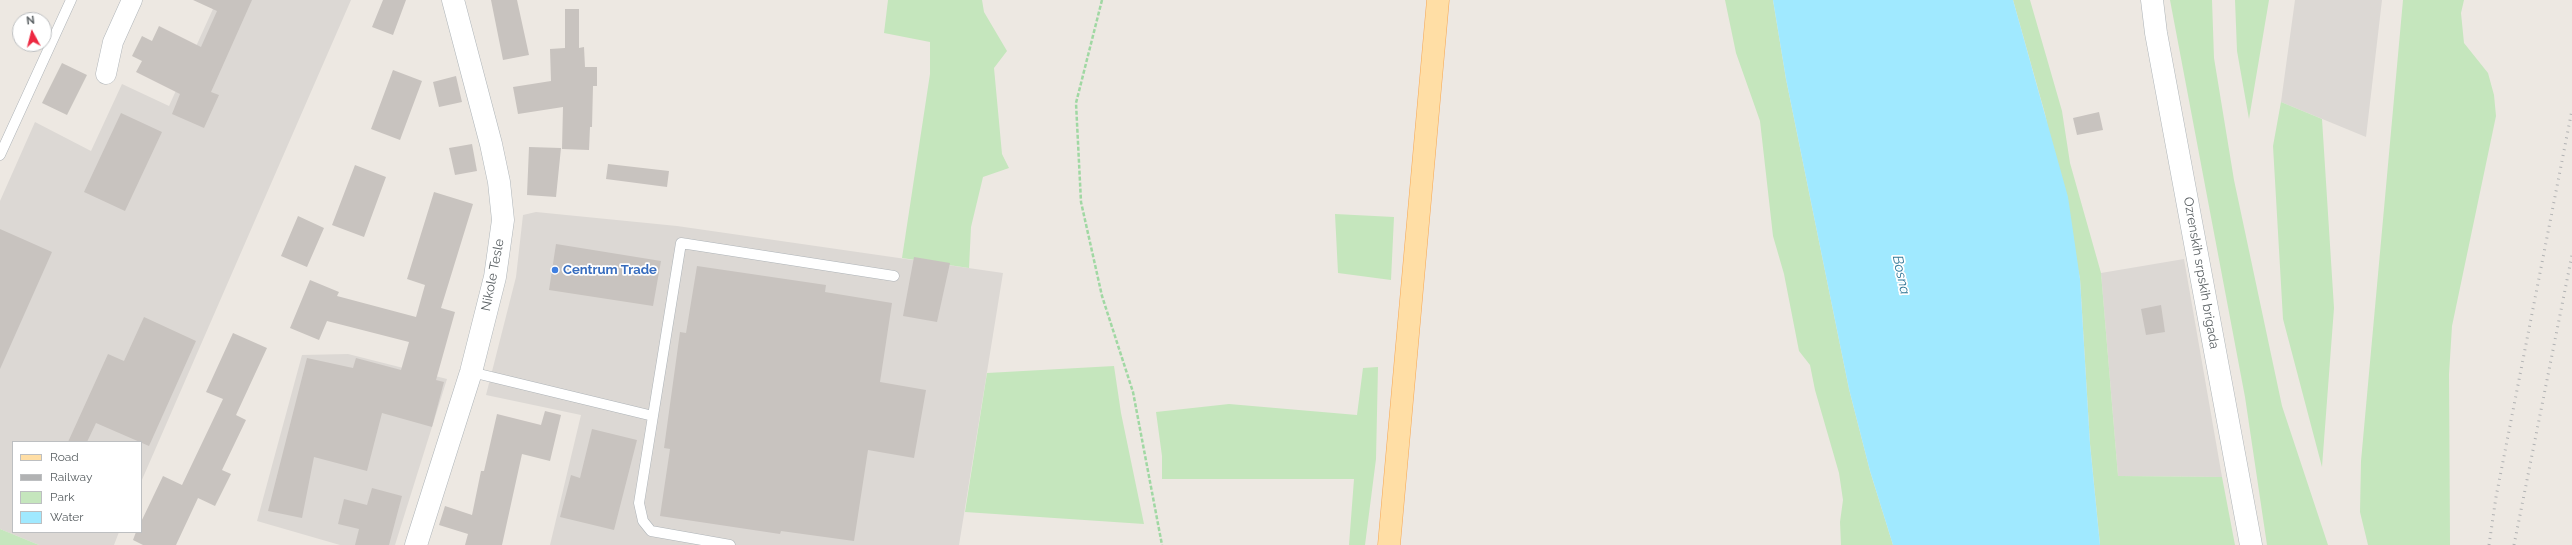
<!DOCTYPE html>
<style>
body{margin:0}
#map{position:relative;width:2572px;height:545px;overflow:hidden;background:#ede8e2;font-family:Raleway,sans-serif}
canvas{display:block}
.legend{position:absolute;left:12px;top:441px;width:130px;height:92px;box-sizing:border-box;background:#fff;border:1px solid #bdbfc1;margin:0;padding:5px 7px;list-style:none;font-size:12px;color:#5a6063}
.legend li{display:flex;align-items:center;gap:8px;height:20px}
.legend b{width:20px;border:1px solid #bdbfc1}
.north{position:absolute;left:12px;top:12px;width:40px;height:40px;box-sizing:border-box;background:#fff;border:1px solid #bdbfc1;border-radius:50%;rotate:353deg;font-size:11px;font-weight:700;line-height:16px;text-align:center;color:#5a6063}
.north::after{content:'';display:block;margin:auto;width:14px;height:18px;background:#ed2841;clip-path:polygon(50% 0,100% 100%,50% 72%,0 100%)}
</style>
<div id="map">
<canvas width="2572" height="545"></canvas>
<ul class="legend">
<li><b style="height:5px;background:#ffdea5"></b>Road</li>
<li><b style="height:5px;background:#b1b2b3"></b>Railway</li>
<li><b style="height:11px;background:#c5e6bd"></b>Park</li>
<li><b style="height:11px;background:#a0e9ff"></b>Water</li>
</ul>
<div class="north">N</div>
</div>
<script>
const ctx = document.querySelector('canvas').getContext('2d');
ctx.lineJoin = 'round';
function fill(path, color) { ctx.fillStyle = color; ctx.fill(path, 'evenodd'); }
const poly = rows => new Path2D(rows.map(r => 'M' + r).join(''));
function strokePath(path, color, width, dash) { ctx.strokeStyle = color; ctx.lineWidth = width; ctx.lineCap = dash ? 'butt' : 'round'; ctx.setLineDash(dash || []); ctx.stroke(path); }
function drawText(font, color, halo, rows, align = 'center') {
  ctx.font = font + ' Raleway,sans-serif'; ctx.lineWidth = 3.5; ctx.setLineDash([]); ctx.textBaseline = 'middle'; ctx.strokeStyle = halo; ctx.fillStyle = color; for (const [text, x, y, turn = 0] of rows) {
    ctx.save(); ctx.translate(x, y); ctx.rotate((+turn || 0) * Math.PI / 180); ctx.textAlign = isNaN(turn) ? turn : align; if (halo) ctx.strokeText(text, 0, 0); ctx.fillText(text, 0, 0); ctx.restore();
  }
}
const industrial = poly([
 [217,0,351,0,141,482,141,442,13,442,13,532,119,532,114,545,39,545,0,529,0,201,35,122,91,151,122,84,169,106],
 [2295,0,2382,0,2366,137,2281,102],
 [536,212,677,226,1003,273,959,545,550,545,581,415,486,395,516,277,523,215],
 [2184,259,2222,477,2118,476,2101,273],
 [348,354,447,379,395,545,340,545,257,521,302,355]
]);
const green = poly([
 [888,0,982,0,984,12,1007,51,994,68,1002,154,1009,168,983,177,971,227,969,268,902,258,930,74,930,42,884,33],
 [1725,0,1773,0,1786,79,1849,389,1870,471,1893,545,1841,545,1840,522,1843,500,1839,473,1815,390,1810,365,1799,351,1784,274,1773,236,1760,121,1736,53],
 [2013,0,2030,0,2062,111,2070,163,2101,273,2118,476,2222,477,2235,545,2100,545,2090,444,2080,279,2045,114],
 [2170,0,2212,0,2214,58,2234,180,2282,406,2328,545,2267,545,2245,397],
 [2235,0,2269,0,2249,119,2237,51],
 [2403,0,2464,0,2461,13,2464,43,2488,73,2494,95,2496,116,2452,326,2449,374,2450,545,2368,545,2360,512,2361,461],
 [2281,102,2322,119,2334,308,2322,467,2283,319,2273,146],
 [1335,214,1394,217,1391,280,1338,273],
 [1114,366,1121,413,1144,524,965,512,987,373],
 [1378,367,1376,459,1365,545,1349,545,1354,479,1162,479,1162,456,1156,412,1229,404,1357,415,1363,368],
 [0,529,39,545,0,545]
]);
const water = poly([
 [1773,0,2013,0,2068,197,2080,279,2090,444,2100,545,1893,545,1870,471,1849,389,1786,79]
]);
const building = poly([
 [193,0,252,0,211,92,219,95,204,128,172,114,180,94,136,72,142,61,132,56,142,36,152,41,159,26,201,47,217,11],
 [383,0,406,0,393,35,372,27],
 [491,0,517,0,529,55,503,60],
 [565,9,579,9,579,48,584,47,585,67,597,67,597,86,593,86,592,127,590,127,589,150,562,149,563,107,518,114,513,87,551,81,550,49,565,48],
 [62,63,87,75,67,115,42,103],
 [393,70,422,81,400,140,371,129],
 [456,76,462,102,439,107,433,82],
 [2099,112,2103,130,2077,135,2073,118],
 [121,113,162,132,125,211,84,192],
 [472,144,477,171,455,175,449,148],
 [529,147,561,148,556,197,527,195],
 [608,164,669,171,667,187,606,179],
 [355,165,386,177,364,237,332,225],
 [434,192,473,204,441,308,455,312,436,380,444,382,432,427,382,413,367,471,314,457,302,518,268,511,307,358,353,368,356,358,401,370,409,342,327,321,319,340,290,328,310,280,339,292,337,296,416,317,425,285,407,279],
 [298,216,324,228,307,267,281,256],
 [0,229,52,252,0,369],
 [556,244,661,261,653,306,549,290],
 [914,257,950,263,937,322,903,316],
 [697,266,826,285,825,292,892,303,880,382,926,390,914,458,868,450,854,541,781,531,780,534,660,516,670,449,664,448,680,332,686,333],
 [2161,305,2165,332,2146,335,2141,309],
 [144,317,196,341,149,446,96,423,87,442,68,442,108,354,124,361],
 [233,333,267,348,236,415,246,420,222,470,231,474,215,506,198,498,176,545,143,545,133,540,136,532,141,532,141,522,163,476,182,485,223,399,206,392],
 [545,411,561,415,550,461,522,454,502,545,465,545,468,534,439,525,445,506,472,515,481,471,484,471,497,414,541,425],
 [592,429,637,440,614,530,560,517,571,475,580,478],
 [372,488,402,496,389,545,355,545,359,529,338,524,344,499,367,505]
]);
const path = poly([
 [1102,0,1076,103,1081,202,1102,296,1133,392,1162,545]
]);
const lane = poly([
 [0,155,71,0],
 [471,372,653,416,639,503,643,521,651,531,730,545],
 [653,416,681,243,894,276]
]);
const street = poly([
 [106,74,113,42,132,0]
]);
const secondary = poly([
 [2152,0,2156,33,2251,545],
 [416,545,471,372,495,277,503,220,499,182,491,144,453,0]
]);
const primary = poly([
 [1389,545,1438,0]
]);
const rail = poly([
 [2489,545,2496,497,2572,110],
 [2514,545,2572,255]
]);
const markers = [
 [555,270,4,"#3f7fe0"]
];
const shopNames = [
 ["Centrum Trade",563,270]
];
const streetNames = [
 ["Ozrenskih srpskih brigada",2201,273,80],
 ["Nikole Tesle",493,275,-79]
];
const waterNames = [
 ["Bosna",1901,275,78]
];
fill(industrial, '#dcd8d4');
fill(green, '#c5e6bd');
fill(water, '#a0e9ff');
fill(building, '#c8c3bf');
strokePath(lane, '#afb4b8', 11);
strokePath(street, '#afb4b8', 21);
strokePath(secondary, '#aeb4b8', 23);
strokePath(primary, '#f5a654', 23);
strokePath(path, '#a0d8a3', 2.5, [4, 2]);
strokePath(lane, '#fff', 10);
strokePath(street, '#fff', 20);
strokePath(secondary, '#fff', 22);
strokePath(primary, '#ffdea5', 22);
strokePath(rail, '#b1b2b3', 3, [1, 5]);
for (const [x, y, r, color] of markers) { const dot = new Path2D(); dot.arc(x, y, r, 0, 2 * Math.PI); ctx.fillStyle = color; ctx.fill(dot); strokePath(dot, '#fff', 1.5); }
drawText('bold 13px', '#366cbe', '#fff', shopNames, 'left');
drawText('13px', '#5a6063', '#fff', streetNames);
drawText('italic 14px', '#347998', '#fff', waterNames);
</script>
